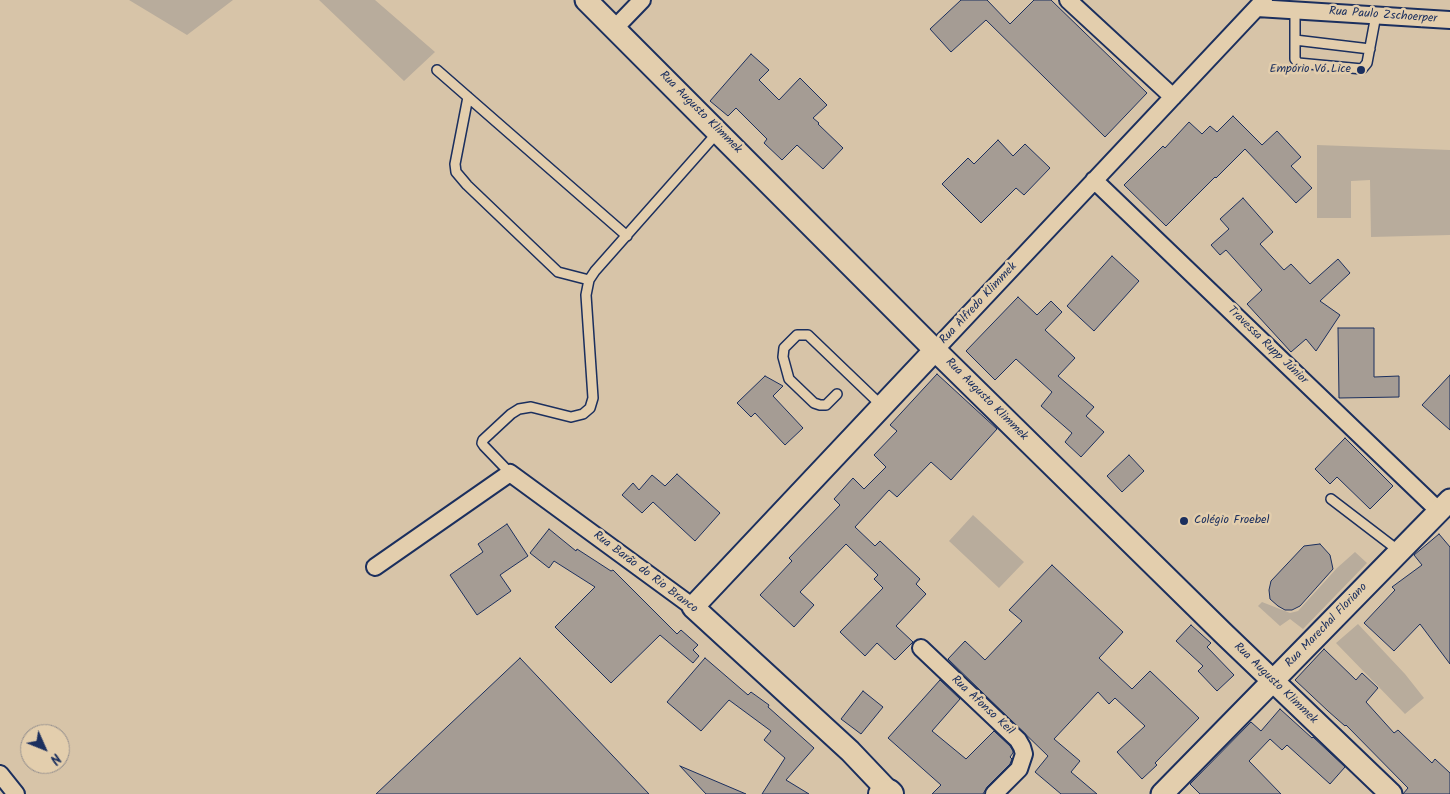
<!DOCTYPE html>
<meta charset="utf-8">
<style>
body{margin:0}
#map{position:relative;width:1450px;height:794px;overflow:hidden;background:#d7c4a8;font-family:Kalam,sans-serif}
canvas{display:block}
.north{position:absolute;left:20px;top:724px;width:50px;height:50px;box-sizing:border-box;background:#e3cead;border:1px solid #938e8d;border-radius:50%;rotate:134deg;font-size:14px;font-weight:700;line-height:20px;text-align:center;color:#1b2f5e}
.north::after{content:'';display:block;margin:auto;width:18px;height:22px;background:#1b2f5e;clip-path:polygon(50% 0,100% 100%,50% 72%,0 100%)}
</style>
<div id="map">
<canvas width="1450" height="794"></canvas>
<div class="north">N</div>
</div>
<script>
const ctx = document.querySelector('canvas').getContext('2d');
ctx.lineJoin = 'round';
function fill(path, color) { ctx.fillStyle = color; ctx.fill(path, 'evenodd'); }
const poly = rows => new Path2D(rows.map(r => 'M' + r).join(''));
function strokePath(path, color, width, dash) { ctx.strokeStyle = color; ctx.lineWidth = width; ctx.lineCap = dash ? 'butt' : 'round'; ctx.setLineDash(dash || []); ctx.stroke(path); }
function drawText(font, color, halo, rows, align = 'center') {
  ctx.font = font + ' Kalam,sans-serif'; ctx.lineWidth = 5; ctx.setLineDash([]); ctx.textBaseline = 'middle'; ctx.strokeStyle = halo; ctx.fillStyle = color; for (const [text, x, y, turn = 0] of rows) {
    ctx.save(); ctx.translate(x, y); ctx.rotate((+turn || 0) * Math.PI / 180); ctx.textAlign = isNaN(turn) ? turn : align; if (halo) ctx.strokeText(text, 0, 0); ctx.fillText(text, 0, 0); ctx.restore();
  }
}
const green = poly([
 [129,0,233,0,187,35],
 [319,0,375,0,435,52,404,81],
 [1317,145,1450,150,1450,235,1371,237,1370,180,1351,181,1351,218,1317,218],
 [973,515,1024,562,999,588,949,541],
 [1355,552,1367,563,1303,629,1290,619,1280,626,1258,606,1262,602,1290,613,1298,611,1337,568],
 [1358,624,1405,674,1424,698,1405,714,1336,643]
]);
const building = poly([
 [961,0,987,0,1010,24,1034,0,1051,0,1147,93,1105,137,986,20,951,52,930,29,961,0],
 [751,54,769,70,759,80,779,100,800,78,827,105,813,118,819,123,818,124,843,148,823,169,797,145,782,160,764,143,767,139,736,108,728,116,710,101,751,54],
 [1233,116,1262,145,1277,131,1301,157,1291,166,1312,188,1296,203,1245,149,1216,178,1215,177,1166,226,1124,185,1163,146,1165,148,1189,122,1202,134,1210,126,1217,132,1233,116],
 [998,140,1013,156,1025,144,1050,168,1024,195,1016,188,981,223,942,184,968,158,974,164,998,140],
 [1243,198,1273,232,1260,244,1284,270,1291,264,1310,284,1338,259,1350,273,1320,301,1340,315,1316,351,1306,339,1291,352,1247,304,1262,290,1226,250,1220,255,1211,245,1229,229,1220,219,1243,198],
 [1112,256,1139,281,1094,331,1067,306,1112,256],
 [1018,297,1037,315,1051,301,1062,312,1045,330,1075,358,1058,376,1094,407,1086,416,1104,432,1081,457,1065,442,1072,433,1041,406,1052,392,1016,359,995,380,966,351,1018,297],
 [1338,328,1374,328,1374,377,1399,376,1399,397,1339,398,1338,328],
 [937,374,997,429,951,480,931,462,897,497,889,490,855,527,875,546,880,541,920,579,916,584,926,594,896,626,913,642,895,660,877,643,865,656,840,632,883,588,874,579,878,575,846,544,800,592,814,605,794,627,760,595,792,561,789,558,840,505,834,499,853,478,864,489,886,467,874,455,897,431,890,425,937,374],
 [1450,375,1450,430,1422,405,1450,375],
 [765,376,783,386,773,396,803,428,785,445,755,413,751,417,737,403,765,376],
 [1345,438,1393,486,1370,509,1337,477,1330,484,1315,469,1345,438],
 [1129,455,1144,471,1122,492,1107,476,1129,455],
 [677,474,720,513,695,541,653,502,642,513,622,495,633,483,639,490,652,475,665,486,677,474],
 [507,524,528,556,500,575,511,591,477,615,450,575,483,552,478,544,507,524],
 [549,529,576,551,577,549,611,571,613,570,677,634,681,630,698,645,693,650,699,656,693,663,660,635,611,683,555,627,595,587,554,561,549,568,530,553,549,529],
 [1439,534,1450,547,1450,664,1420,624,1394,651,1364,623,1395,590,1392,587,1422,565,1414,555,1439,534],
 [1320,544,1330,555,1333,569,1300,606,1292,610,1285,610,1278,606,1270,599,1269,590,1271,581,1304,546,1320,544],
 [1052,565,1123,632,1099,658,1132,689,1150,671,1199,718,1155,763,1157,765,1142,779,1117,752,1145,726,1115,698,1109,704,1098,692,1054,739,1080,761,1071,772,1097,794,1061,794,1035,772,1048,756,948,659,965,641,985,660,1022,621,1009,610,1052,565],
 [1191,625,1211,643,1207,647,1234,675,1217,691,1198,671,1203,666,1176,641,1191,625],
 [1324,649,1356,680,1362,673,1378,688,1366,702,1394,733,1398,730,1432,763,1435,759,1450,773,1450,794,1403,794,1408,788,1346,725,1345,726,1328,711,1295,680,1324,649],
 [520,658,649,794,376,794,520,658],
 [705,658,748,695,751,692,769,705,768,707,814,748,786,780,809,794,762,794,785,758,764,740,771,731,729,700,701,731,667,702,705,658],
 [940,680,960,699,932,731,966,759,994,731,1010,746,1013,751,1013,753,1010,757,1012,759,1010,764,987,787,983,794,932,794,941,785,888,738,940,680],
 [863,691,883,707,861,734,841,719,863,691],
 [1280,709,1312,738,1313,737,1345,767,1330,784,1287,745,1282,750,1270,739,1249,761,1281,794,1200,794,1190,784,1251,722,1261,731,1280,709],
 [680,766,746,794,706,794,680,766]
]);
const service = poly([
 [1295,10,1295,59,1298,63,1362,69,1367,63,1376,15],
 [1295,40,1370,49],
 [437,70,627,236],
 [468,97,455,164,456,172,467,185,558,272,589,280],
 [837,394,826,405,820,405,814,403,789,379,783,357,784,348,797,335,808,335,882,406],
 [510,473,484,446,482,443,483,440,511,414,519,409,531,407,571,417,583,414,590,408,593,398,586,295,589,280,595,271,718,132],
 [1331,499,1399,551]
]);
const minor = poly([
 [1068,0,1173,97],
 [1257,8,1450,20],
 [615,28,642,0],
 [1094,180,1439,511],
 [935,350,1264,0],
 [375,567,510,473,693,607],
 [921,648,1018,740,1022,747,1024,754,1019,769,994,794],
 [0,774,16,794]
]);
const tertiary = poly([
 [586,0,935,350,1223,633,1391,794],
 [889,792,850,751,693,607,935,350],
 [1162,794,1450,500]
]);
const secondary = poly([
 [881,794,889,792,891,794]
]);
const markers = [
 [1361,70,5,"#1b2f5e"],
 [1184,521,5,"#1b2f5e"]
];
const streetNames = [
 ["Rua Paulo Zschoerper",1383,16,4],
 ["Rua Augusto Klimmek",700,113,45],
 ["Rua Alfredo Klimmek",979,304,-47],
 ["Travessa Rupp Júnior",1267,346,44],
 ["Rua Augusto Klimmek",986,400,45],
 ["Rua Barão do Rio Branco",645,573,37],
 ["Rua Marechal Floriano",1327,626,-46],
 ["Rua Augusto Klimmek",1275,684,44],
 ["Rua Afonso Keil",982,706,43]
];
const poiNames = [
 ["Empório Vó Lice",1351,70],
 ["Colégio Froebel",1194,521,"left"]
];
fill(green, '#b8ac9c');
fill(building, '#a59c94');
strokePath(building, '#1b2f5e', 1);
strokePath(service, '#1b2f5e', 12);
strokePath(minor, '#1b2f5e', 20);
strokePath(tertiary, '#1b2f5e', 25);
strokePath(secondary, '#1b2f5e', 28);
strokePath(service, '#e3cead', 9);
strokePath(minor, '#e3cead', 16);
strokePath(tertiary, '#e3cead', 21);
strokePath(secondary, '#e3cead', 24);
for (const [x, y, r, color] of markers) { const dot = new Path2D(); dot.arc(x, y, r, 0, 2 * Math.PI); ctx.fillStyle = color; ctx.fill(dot); strokePath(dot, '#e3cead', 2); }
drawText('12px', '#1b2f5e', '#e3cead', streetNames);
drawText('12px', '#1b2f5e', '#e3cead', poiNames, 'right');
</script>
